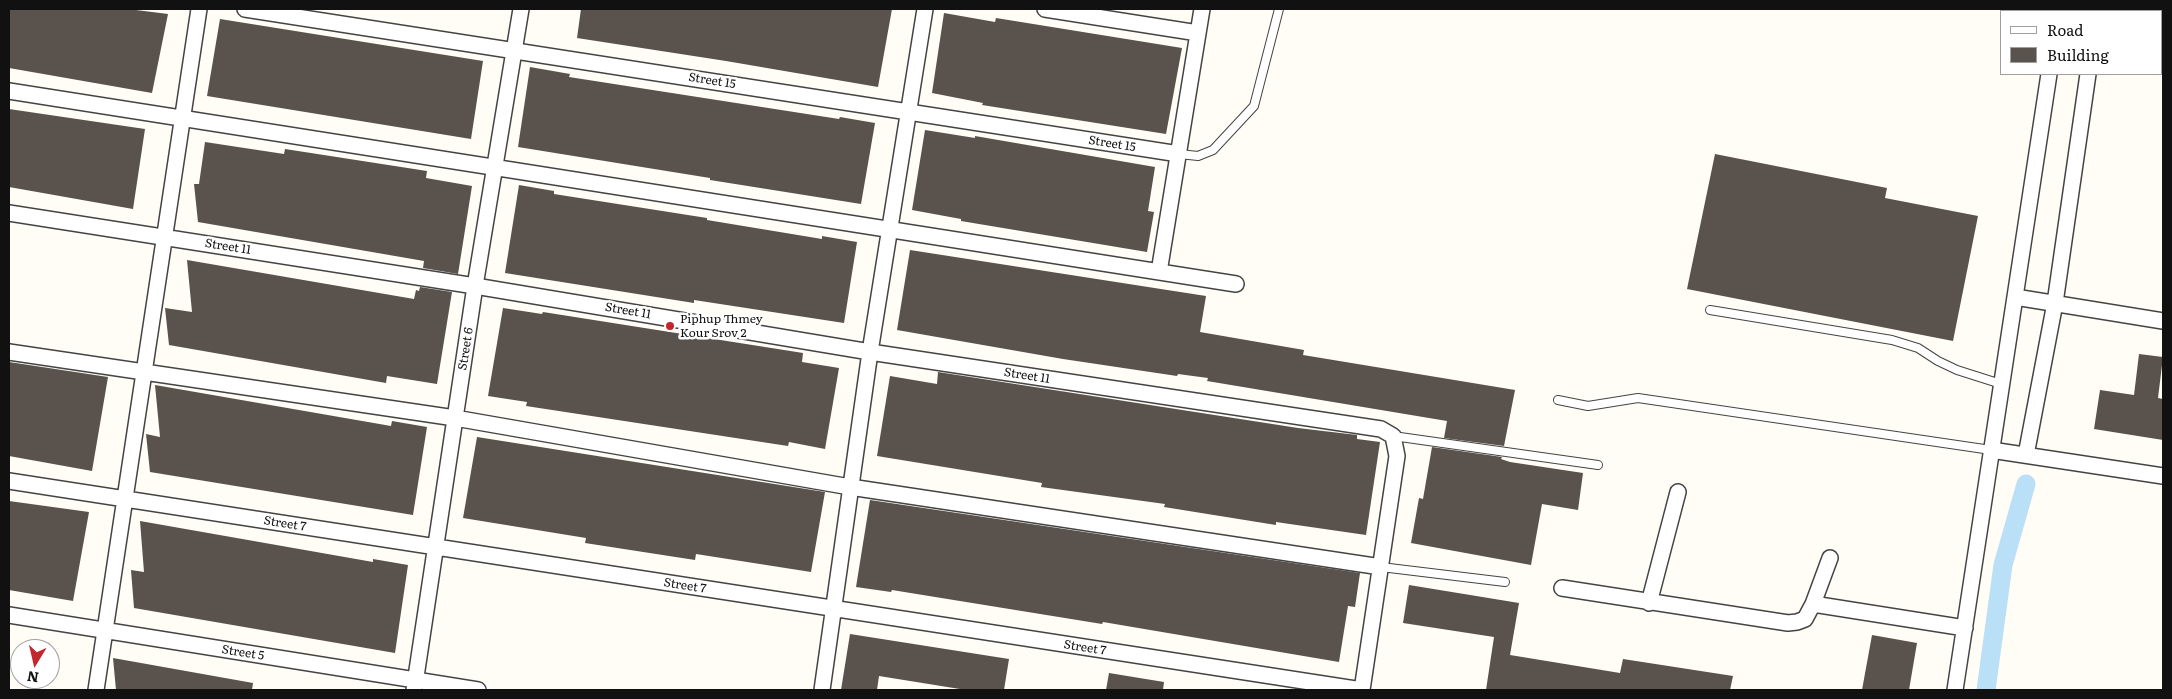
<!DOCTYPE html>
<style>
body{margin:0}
#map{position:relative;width:2172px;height:699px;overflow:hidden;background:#fffdf5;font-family:Literata,serif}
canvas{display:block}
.frame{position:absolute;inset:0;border:10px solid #111;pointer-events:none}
.legend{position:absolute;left:2000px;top:10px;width:162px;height:65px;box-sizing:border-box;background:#fff;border:1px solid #a0a0a0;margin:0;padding:6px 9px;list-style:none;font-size:15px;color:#111}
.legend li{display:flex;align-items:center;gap:10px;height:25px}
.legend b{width:25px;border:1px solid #a0a0a0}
.north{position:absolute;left:10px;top:639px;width:50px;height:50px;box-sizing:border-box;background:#fff;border:1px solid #a0a0a0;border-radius:50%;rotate:189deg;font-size:14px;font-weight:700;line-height:20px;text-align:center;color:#111}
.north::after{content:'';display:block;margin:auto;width:18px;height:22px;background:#c4262e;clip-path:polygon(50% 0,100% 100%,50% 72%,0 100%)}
</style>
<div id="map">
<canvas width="2172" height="699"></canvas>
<div class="frame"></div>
<ul class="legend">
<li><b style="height:6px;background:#fff"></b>Road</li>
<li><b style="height:14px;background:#5a524d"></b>Building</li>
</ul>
<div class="north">N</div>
</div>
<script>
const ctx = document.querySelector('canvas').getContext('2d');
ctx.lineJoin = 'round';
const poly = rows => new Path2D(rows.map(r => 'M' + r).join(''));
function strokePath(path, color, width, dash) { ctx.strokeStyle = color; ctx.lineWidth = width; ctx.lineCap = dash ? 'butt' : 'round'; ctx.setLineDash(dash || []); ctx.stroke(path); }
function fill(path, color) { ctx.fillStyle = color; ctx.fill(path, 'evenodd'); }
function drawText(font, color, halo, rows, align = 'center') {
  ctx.font = font + ' Literata,serif'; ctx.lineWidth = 5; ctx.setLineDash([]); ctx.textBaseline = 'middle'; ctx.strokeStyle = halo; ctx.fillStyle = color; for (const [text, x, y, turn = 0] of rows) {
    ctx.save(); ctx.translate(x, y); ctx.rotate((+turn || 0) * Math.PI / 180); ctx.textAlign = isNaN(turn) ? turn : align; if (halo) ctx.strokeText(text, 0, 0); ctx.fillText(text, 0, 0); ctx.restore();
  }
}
const canal = poly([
 [1986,690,2003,565,2026,484]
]);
const building = poly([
 [9,9,128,9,168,14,152,93,9,68],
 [581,9,892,9,878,87,726,61,577,38],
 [944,13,995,22,996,18,1182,48,1166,134,982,105,983,103,932,93],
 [220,19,483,61,471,139,207,96],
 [530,67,570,74,569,77,839,119,840,117,875,123,861,204,710,180,710,178,518,147],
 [9,109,145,129,133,209,9,187],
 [925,130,975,138,975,136,1155,167,1148,211,1154,212,1147,252,961,221,961,219,912,210],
 [205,142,284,154,285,149,427,171,426,178,472,186,458,274,423,268,424,261,198,222,194,184,199,184],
 [1715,154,1887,188,1885,198,1978,216,1953,341,1687,289],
 [519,185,554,191,554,194,707,218,707,220,822,239,822,236,857,242,844,323,694,300,694,303,505,273],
 [910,250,1206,296,1200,332,1304,350,1303,355,1515,390,1504,446,1444,438,1447,421,1207,381,1208,378,1178,374,1177,376,1063,359,897,330],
 [187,260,414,299,416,290,419,291,420,287,452,292,437,384,387,376,386,383,169,345,165,308,192,312],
 [503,308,542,314,543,312,803,353,802,362,839,368,825,449,789,442,788,446,526,406,527,402,488,396],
 [2139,354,2163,357,2158,398,2163,399,2163,440,2094,429,2100,390,2134,395],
 [9,362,108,377,92,471,9,456],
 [938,372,1298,428,1357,435,1357,439,1380,442,1366,535,1276,522,1276,525,1164,507,1165,504,1041,487,1042,483,877,456,890,376,937,384],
 [155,385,391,426,392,421,427,427,413,515,150,472,146,434,160,437],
 [477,437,825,492,811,572,696,554,695,560,585,543,586,538,463,518],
 [1432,447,1502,457,1501,459,1510,462,1583,473,1578,510,1542,504,1531,565,1411,543,1419,498,1423,499],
 [870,500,1360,573,1355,607,1348,606,1339,662,1103,622,1102,624,892,590,891,592,856,587],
 [9,501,89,512,73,601,9,590],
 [140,521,373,562,373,559,408,565,395,653,134,608,131,570,144,572],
 [1409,585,1519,603,1510,655,1620,673,1623,659,1733,676,1730,690,1486,690,1494,637,1403,623],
 [850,634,1009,659,1004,690,966,690,879,676,877,690,841,690],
 [1872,635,1917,643,1909,690,1862,690],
 [113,658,253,683,252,690,116,690],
 [1109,673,1164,682,1163,690,1106,690]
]);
const lane = poly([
 [1179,154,1198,156,1213,150,1254,106,1279,9],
 [1710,310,1892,340,1918,348,1938,361,1957,370,2001,384],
 [1558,400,1588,406,1638,398,1991,450],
 [1393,436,1598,465],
 [1381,567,1505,582]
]);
const street = poly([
 [245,9,1179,154],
 [1045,9,1198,33],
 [2059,11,2059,9],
 [2097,11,2098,9],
 [9,91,1236,284],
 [9,213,475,286,870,352,1381,429,1393,436,1397,456,1362,690,9,481],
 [1159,272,1202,9],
 [2015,297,2163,321],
 [9,352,455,418,850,487,1381,567],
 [1991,450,2163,476],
 [2026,455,2055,303,2088,74],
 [1562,588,1788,623,1797,622,1805,619,1813,604,1830,558],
 [1649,603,1678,492],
 [1813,604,1965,628],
 [9,615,478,690],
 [96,690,199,9],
 [414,690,475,286,521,9],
 [822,690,870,352,925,9],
 [1955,690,2049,74]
]);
const markers = [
 [670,326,5,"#c4262e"]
];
const streetNames = [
 ["Street 15",712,81,9],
 ["Street 15",1112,144,9],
 ["Street 11",228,247,9],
 ["Street 11",628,311,10],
 ["Street 6",466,349,-81],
 ["Street 11",1027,376,9],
 ["Street 7",285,524,9],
 ["Street 7",685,586,9],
 ["Street 7",1085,648,9],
 ["Street 5",243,653,9]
];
const poiNames = [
 ["Piphup Thmey",680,319],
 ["Kour Srov 2",680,333]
];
strokePath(canal, '#b9e0f7', 19);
fill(building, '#5a524d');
strokePath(lane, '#444', 10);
strokePath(street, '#444', 18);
strokePath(lane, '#fff', 8);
strokePath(street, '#fff', 15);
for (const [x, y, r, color] of markers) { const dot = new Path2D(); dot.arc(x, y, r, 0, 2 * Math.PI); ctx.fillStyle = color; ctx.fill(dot); strokePath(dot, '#fff', 2); }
drawText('12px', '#111', '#fff', streetNames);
drawText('12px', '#111', '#fff', poiNames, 'left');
</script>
